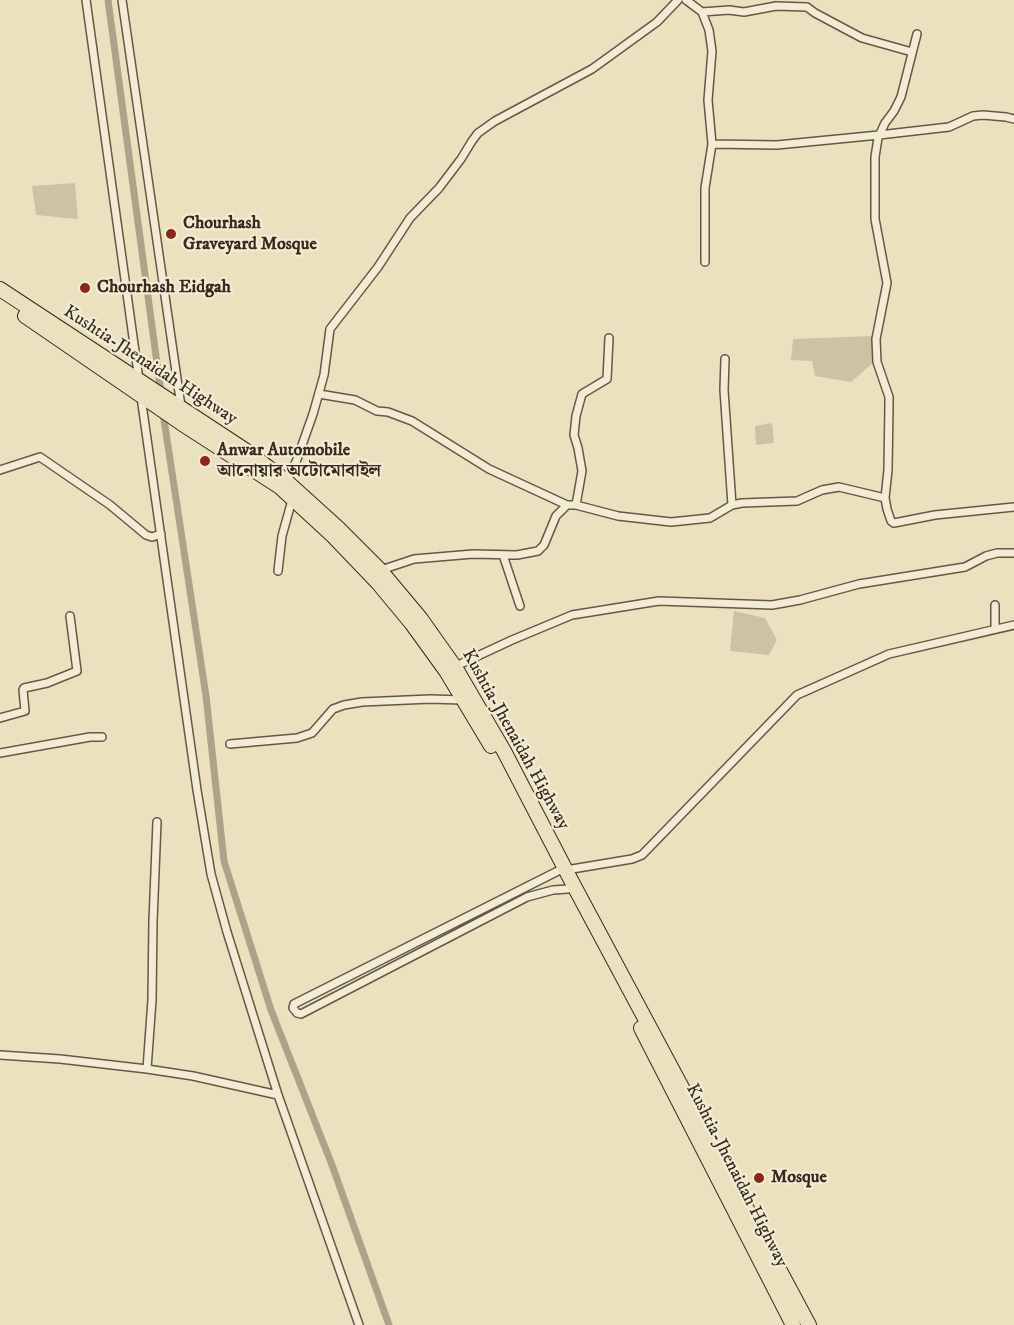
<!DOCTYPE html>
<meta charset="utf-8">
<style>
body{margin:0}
canvas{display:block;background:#ebe1bf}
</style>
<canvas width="1014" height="1325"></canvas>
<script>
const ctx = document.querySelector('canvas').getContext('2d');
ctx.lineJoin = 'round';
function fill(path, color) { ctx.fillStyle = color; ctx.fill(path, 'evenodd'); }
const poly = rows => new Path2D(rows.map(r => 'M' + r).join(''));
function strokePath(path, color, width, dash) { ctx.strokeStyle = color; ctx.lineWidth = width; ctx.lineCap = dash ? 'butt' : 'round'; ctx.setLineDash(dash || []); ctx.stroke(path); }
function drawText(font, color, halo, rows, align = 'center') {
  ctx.font = font + ' "IM FELL DW Pica","Noto Serif Bengali",serif'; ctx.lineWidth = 4.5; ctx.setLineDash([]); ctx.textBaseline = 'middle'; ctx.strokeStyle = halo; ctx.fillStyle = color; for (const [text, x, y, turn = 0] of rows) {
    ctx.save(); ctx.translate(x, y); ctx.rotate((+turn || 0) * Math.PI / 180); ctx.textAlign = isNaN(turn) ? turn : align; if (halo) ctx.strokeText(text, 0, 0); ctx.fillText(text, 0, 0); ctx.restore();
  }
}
const green = poly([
 [75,183,78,219,36,215,32,186],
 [873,336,874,362,851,382,815,376,812,361,791,360,793,339],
 [772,423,774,443,756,445,755,426],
 [734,611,765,618,777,640,769,655,730,651]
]);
const canal = poly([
 [108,0,161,393],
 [163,413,206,696,224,861,271,1010,332,1165,389,1325]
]);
const street = poly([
 [86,0,139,380],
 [122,0,181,406],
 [686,0,702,12,709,30,712,51,708,100,712,144,705,188,705,262],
 [702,12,729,10,744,12,776,6,807,7,815,13,862,38,912,52],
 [917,34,901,97,894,111,885,123,878,138,875,157,875,219,887,283,876,339,877,362,889,397,889,405,888,470,885,498,887,509,891,521,894,523,935,515,1014,507],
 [712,144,777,145,879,135,949,127,973,116,983,115,1006,117,1014,119],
 [725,359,724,390,732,505],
 [319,394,355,400,377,411,388,412,412,421,489,469,567,505],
 [141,397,197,790,211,874,227,932,278,1095,359,1325],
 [0,470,40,457,110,505,146,535,152,537,161,534],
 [285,480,296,462,313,414,324,375,330,329,378,267,410,218,439,188,461,159,472,141,478,133,495,121,592,69,657,22,678,0],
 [576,505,582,471,578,448,574,435,576,416,582,394,607,379,609,338],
 [503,555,520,606],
 [381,570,414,559,473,554,517,555,538,551,544,545,556,516,567,505,576,505,618,516,671,522,710,518,732,505,742,503,797,501,822,490,839,487,885,498],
 [278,571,282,536,292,500],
 [995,628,995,605],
 [454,667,512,640,572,615,659,601,772,605,800,600,859,584,965,567,986,556,997,553,1014,553],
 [0,718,25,711,23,690,24,688,47,683,77,671,70,616],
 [230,744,297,738,312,733,333,709,344,705,362,702,430,699,463,700],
 [0,753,90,737,102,737],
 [566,870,632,859,642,855,797,695,889,654,1014,625],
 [558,871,294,1004,293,1008,297,1013,301,1014,527,897,553,890,568,889],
 [0,1055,60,1059,147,1069,193,1076,278,1095],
 [147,1069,152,1000,153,921,157,822]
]);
const highway = poly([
 [0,289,245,450,285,480,338,528,380,570,421,619,455,667,504,751,573,884,809,1325],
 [25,316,181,423,280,487,331,534,378,583,412,624,446,671,491,746],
 [641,1028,793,1325]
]);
const markers = [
 [171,234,6,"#8f2418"],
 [85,288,6,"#8f2418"],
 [205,461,6,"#8f2418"],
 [759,1178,6,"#8f2418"]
];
const poiNames = [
 ["Chourhash",183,224],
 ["Graveyard Mosque",183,245],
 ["Chourhash Eidgah",97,288],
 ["Anwar Automobile",217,451],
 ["আনোয়ার অটোমোবাইল",217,472],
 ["Mosque",771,1178]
];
const streetNames = [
 ["Kushtia-Jhenaidah Highway",150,366,33],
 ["Kushtia-Jhenaidah Highway",515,740,61],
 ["Kushtia-Jhenaidah Highway",736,1176,63]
];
fill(green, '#cdc2a3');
strokePath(canal, '#aea388', 7);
strokePath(street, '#655846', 10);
strokePath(highway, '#382b1d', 16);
strokePath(street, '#f2ecd5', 7);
strokePath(highway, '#ebe1bf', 14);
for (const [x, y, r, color] of markers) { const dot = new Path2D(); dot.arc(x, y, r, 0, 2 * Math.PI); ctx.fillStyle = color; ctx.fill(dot); strokePath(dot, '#f2ecd5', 2); }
drawText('bold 18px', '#382b1d', '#f2ecd5', poiNames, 'left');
drawText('18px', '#382b1d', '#f2ecd5', streetNames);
</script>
